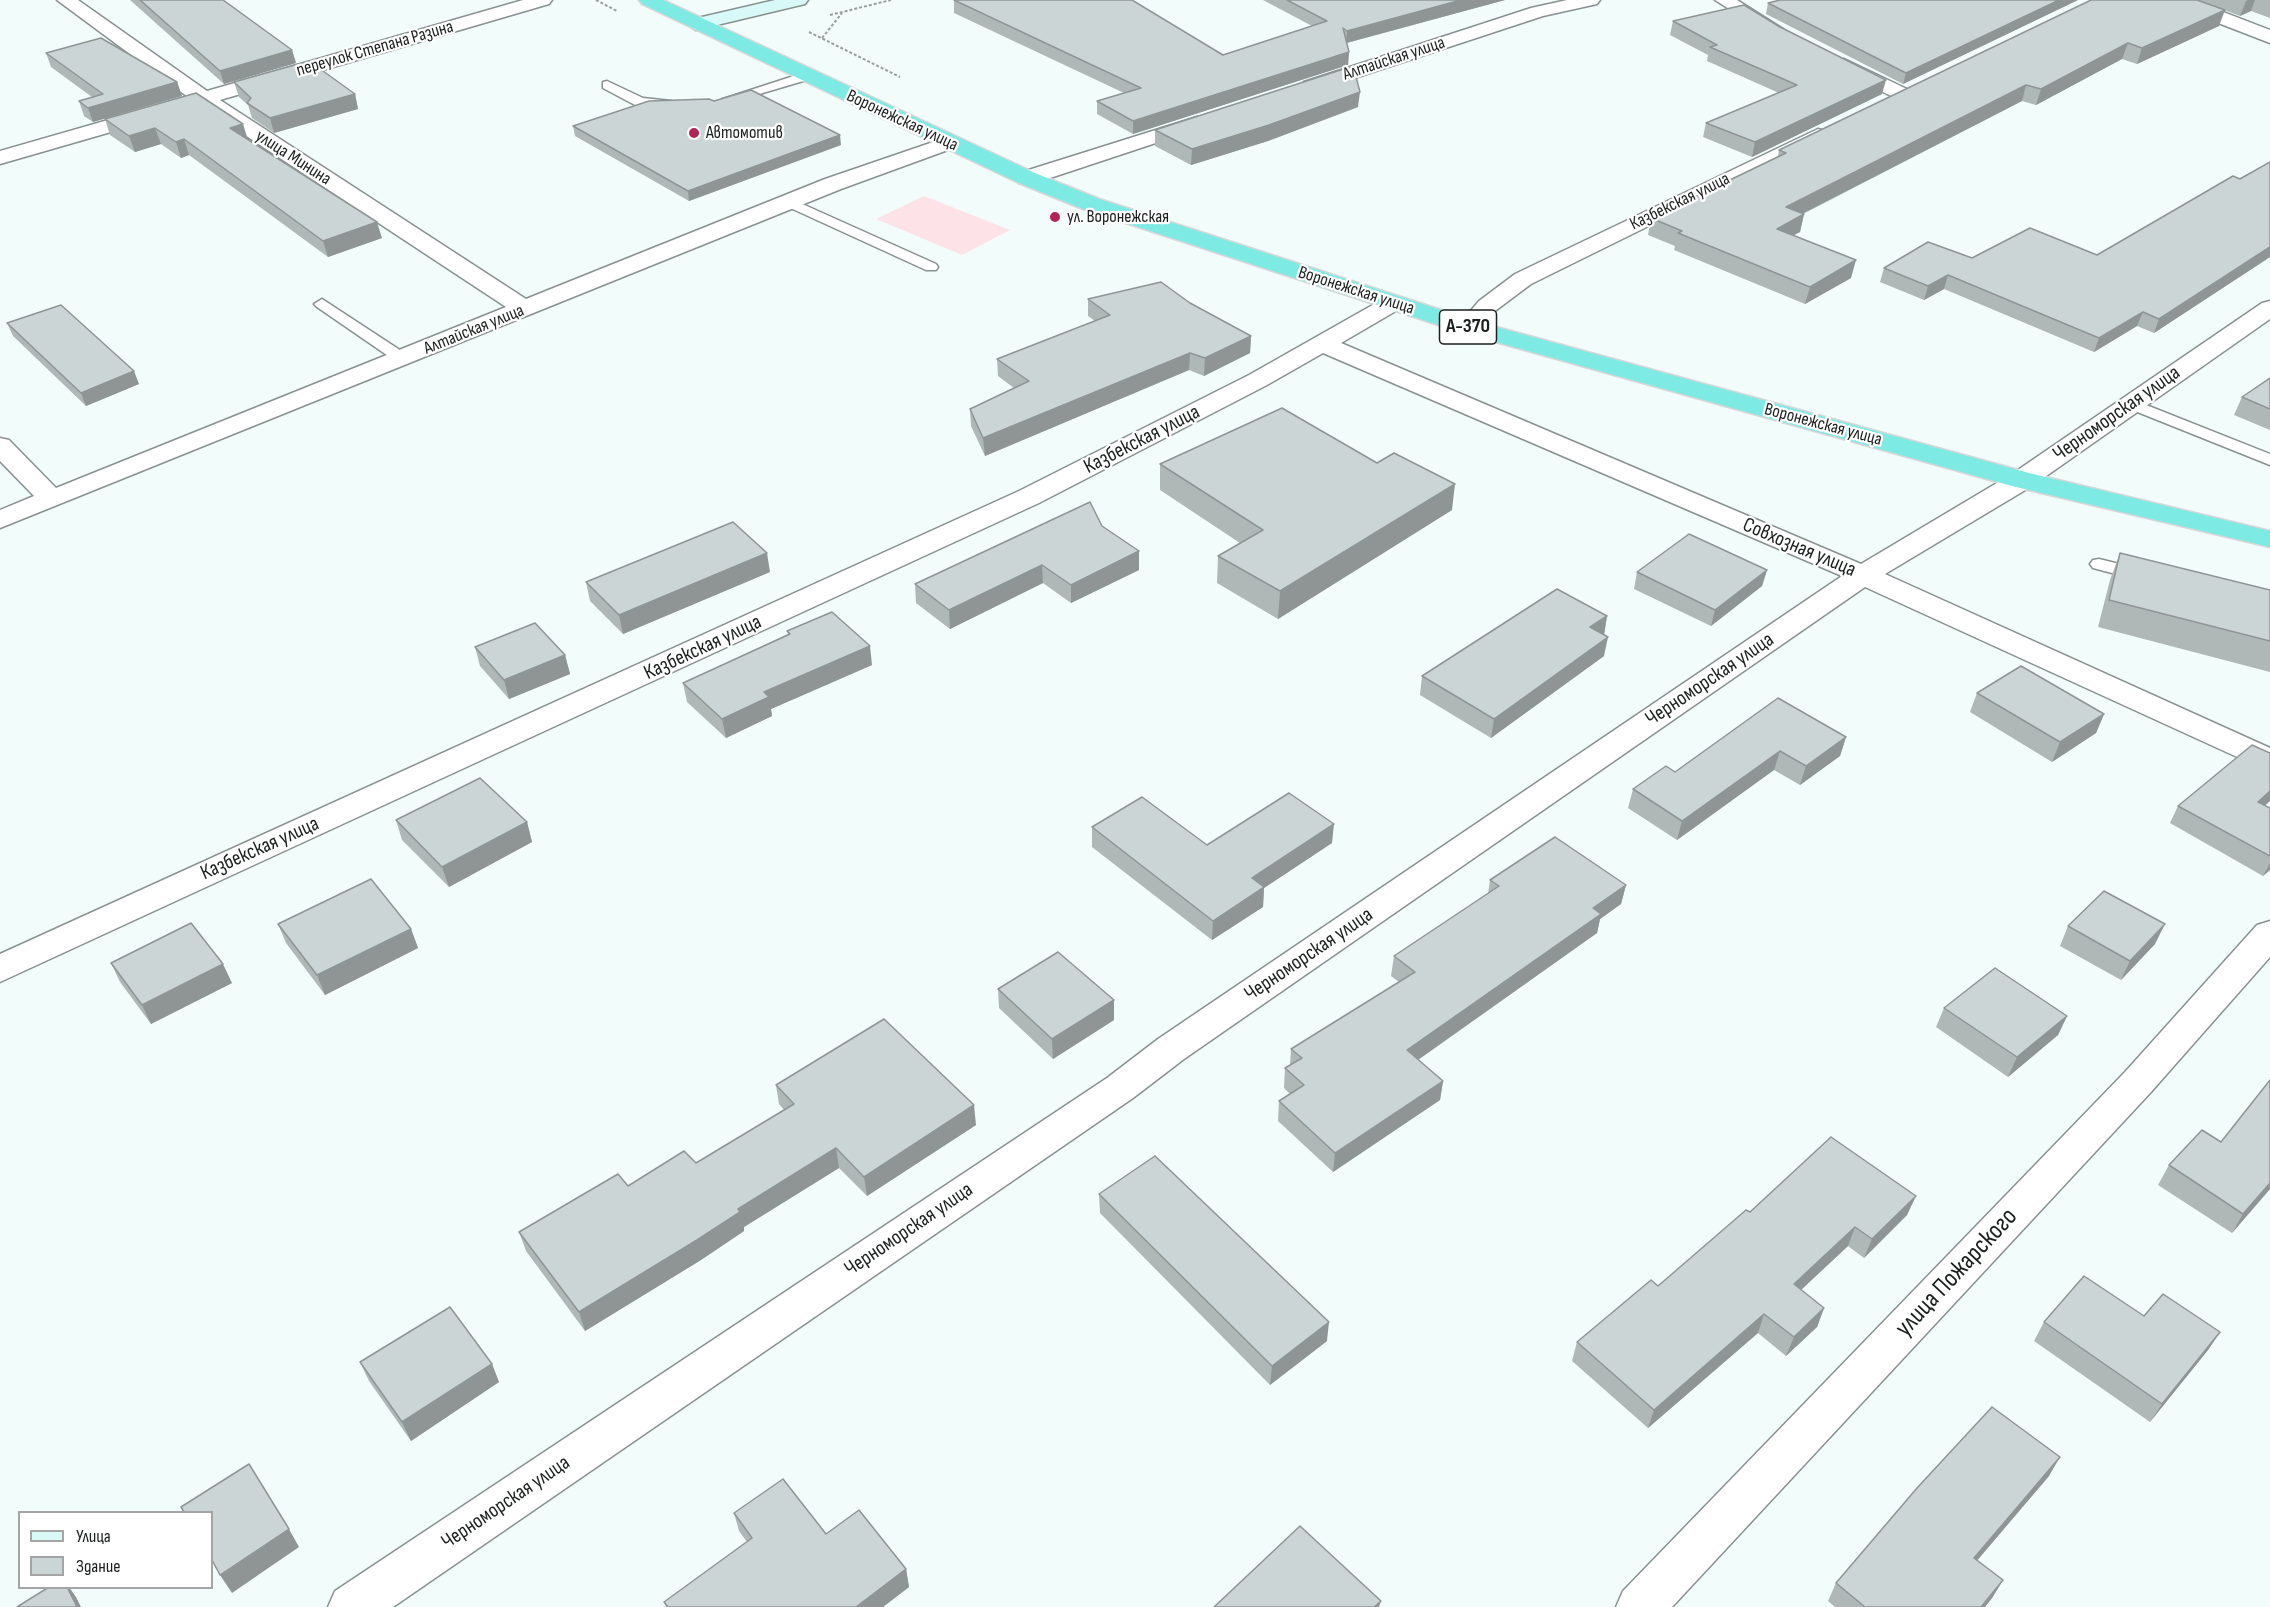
<!DOCTYPE html>
<meta charset="utf-8">
<style>
body{margin:0}
#map{position:relative;width:2270px;height:1607px;overflow:hidden;background:#f2fcfb;font-family:"Sofia Sans Condensed",sans-serif}
canvas{display:block}
.legend{position:absolute;left:18px;top:1511px;width:195px;height:78px;box-sizing:border-box;background:#fff;border:2px solid #a4a5a5;margin:0;padding:8px 10px;list-style:none;font-size:18px;color:#1c1f1f}
.legend li{display:flex;align-items:center;gap:12px;height:30px}
.legend b{width:30px;border:2px solid #a4a5a5}
</style>
<div id="map">
<canvas width="2270" height="1607"></canvas>
<ul class="legend">
<li><b style="height:8px;background:#d8f9f7"></b>Улица</li>
<li><b style="height:16px;background:#ccd5d5"></b>Здание</li>
</ul>
</div>
<script>
const ctx = document.querySelector('canvas').getContext('2d');
ctx.lineJoin = 'round';
function fill(path, color) { ctx.fillStyle = color; ctx.fill(path, 'evenodd'); }
const poly = rows => new Path2D(rows.map(r => 'M' + r).join(''));
function strokePath(path, color, width, dash) { ctx.strokeStyle = color; ctx.lineWidth = width; ctx.lineCap = dash ? 'butt' : 'round'; ctx.setLineDash(dash || []); ctx.stroke(path); }
function drawText(font, color, halo, rows, align = 'center') {
  ctx.font = font + ' "Sofia Sans Condensed",sans-serif'; ctx.lineWidth = 4.5; ctx.setLineDash([]); ctx.textBaseline = 'middle'; ctx.strokeStyle = halo; ctx.fillStyle = color; for (const [text, x, y, turn = 0] of rows) {
    ctx.save(); ctx.translate(x, y); ctx.rotate((+turn || 0) * Math.PI / 180); ctx.textAlign = isNaN(turn) ? turn : align; if (halo) ctx.strokeText(text, 0, 0); ctx.fillText(text, 0, 0); ctx.restore();
  }
}
const green = poly([
 [924,196,1010,230,962,255,876,219]
]);
const path = poly([
 [596,0,617,11],
 [830,15,891,0],
 [809,32,900,77],
 [822,38,842,13]
]);
const lane = poly([
 [806,72,812,76,810,79,729,103,723,99,806,72],
 [607,81,643,98,671,101,677,105,671,109,635,105,603,88,603,82,607,81],
 [789,198,936,264,938,267,936,270,926,270,784,205,782,202,789,198],
 [322,299,409,356,411,359,409,362,397,362,317,307,314,304,322,299],
 [2131,399,2270,454,2270,465,2125,407,2123,404,2131,399],
 [2099,559,2148,571,2151,575,2142,581,2093,568,2090,564,2093,560,2099,559]
]);
const street = poly([
 [57,0,78,0,207,91,523,0,552,0,549,4,220,100,526,299,825,179,942,139,956,139,959,143,956,147,841,189,0,528,0,510,34,496,0,461,0,438,9,440,56,488,506,307,201,106,0,164,0,151,188,97,57,0],
 [1567,0,1600,0,1597,4,1543,16,1318,90,1304,90,1301,86,1304,82,1531,8,1567,0],
 [1715,0,1737,0,1783,29,1781,33,1767,33,1715,0],
 [2166,0,2192,0,2270,30,2270,43,2169,4,2166,0],
 [1844,59,1909,90,1912,94,1909,98,1895,98,1837,69,1834,65,1837,61,1844,59],
 [1197,117,1204,119,1207,123,1204,127,1035,183,1027,184,1019,183,1016,178,1019,173,1197,117],
 [1818,129,1825,131,1828,135,1825,139,1531,284,1495,311,1478,332,1469,334,1460,332,1457,327,1479,301,1515,274,1818,129],
 [1393,296,1401,298,1405,303,1401,308,1341,343,1861,564,2012,474,2262,303,2270,301,2270,319,2032,486,1885,574,2270,748,2270,772,1865,587,1184,1059,1133,1098,393,1607,328,1607,335,1591,1107,1078,1158,1039,1842,576,1323,353,1267,385,1039,503,0,982,0,954,1019,491,1249,375,1385,298,1393,296],
 [2270,921,2270,957,2151,1092,1672,1607,1616,1607,1623,1591,2125,1072,2257,925,2270,921]
]);
const secondary = poly([
 [775,0,808,0,805,4,696,30,687,24,689,20,775,0]
]);
const highway = poly([
 [639,0,663,0,1035,173,1099,199,1478,322,2029,473,2270,531,2270,547,2012,486,1460,332,1083,209,1019,183,642,4,639,0]
]);
const wall = poly([
 [130,0,223,0,292,50,296,63,224,84],
 [954,0,1223,55,1312,26,1263,0,1505,0,1347,43,1349,52,1348,65,1133,134,1097,114,1097,101,1124,93,954,13],
 [1780,0,2078,0,1903,84,1766,14,1768,3],
 [2091,0,2219,26,2137,64,2122,59,2036,105,2022,101,1803,214,1804,214,1800,232,1793,235,1851,278,1805,304,1674,250,1675,246,1648,235,1651,218,1778,156,1779,150],
 [2198,0,2270,0,2270,18,2251,11,2240,16],
 [1673,21,1882,94,1752,157,1703,137,1706,123,1779,93,1707,61,1708,55,1670,35],
 [46,53,177,82,182,96,93,122,84,116,79,101,92,97,51,67],
 [234,82,355,94,358,109,274,133,252,118,248,105,239,97],
 [714,101,841,145,689,201,575,136,573,126],
 [1358,107,1268,141,1191,165,1155,146,1155,130],
 [105,119,248,140,382,238,328,257,189,155,181,158,161,144,135,152,110,135],
 [2270,162,2270,257,2154,333,2137,326,2094,352,1944,289,1924,300,1880,282,1884,268,1972,258,2097,255],
 [1088,299,1190,303,1251,336,1250,353,1204,376,1189,370,985,456,971,426,970,409,1014,388,998,376,997,359,1095,321,1088,316],
 [7,323,139,384,86,406,13,336],
 [2270,378,2270,430,2234,415,2242,397],
 [1160,464,1452,510,1278,619,1217,583,1218,556,1240,543,1160,490],
 [1102,526,1139,551,1139,570,1071,603,1043,583,950,629,916,603,915,584],
 [2120,553,2270,590,2270,672,2098,627,2110,580],
 [1767,570,1762,586,1711,626,1634,589,1637,572],
 [770,572,623,634,590,601,586,582],
 [1607,616,1604,635,1604,656,1491,738,1420,695,1422,676],
 [787,631,872,665,771,709,772,716,726,738,687,702,683,683,788,634],
 [475,647,565,655,570,674,509,699,480,666],
 [1977,693,2104,714,2096,733,2052,762,1970,712],
 [1846,737,1840,756,1800,785,1774,770,1677,840,1628,808,1633,789,1675,772],
 [2178,806,2265,806,2270,809,2270,870,2263,876,2170,823],
 [396,820,527,822,532,842,449,887,402,840],
 [1092,827,1207,845,1332,843,1264,888,1263,907,1212,940,1092,847],
 [1490,880,1626,885,1621,904,1600,919,1597,933,1418,1060,1443,1081,1440,1100,1333,1172,1278,1121,1279,1101,1290,1094,1284,1088,1285,1068,1290,1065,1291,1049,1399,982,1391,976,1394,956,1488,894],
 [278,924,411,929,418,948,325,995,286,943],
 [2068,926,2155,944,2121,980,2060,946],
 [111,963,232,983,151,1024,120,982],
 [998,989,1114,1020,1053,1059,999,1008],
 [1944,1008,2067,1016,2058,1035,2008,1077,1936,1027],
 [2270,1080,2270,1189,2232,1233,2158,1185,2169,1165,2221,1142],
 [776,1085,976,1125,867,1196,839,1168,744,1227,744,1231,701,1260,585,1331,526,1251,519,1232,628,1186,696,1163,784,1110,779,1104],
 [1099,1194,1327,1341,1270,1385,1100,1213],
 [1750,1212,1907,1215,1864,1258,1848,1246,1801,1290,1824,1308,1817,1327,1786,1356,1758,1333,1648,1428,1572,1361,1577,1342,1658,1286],
 [2144,1316,2220,1332,2208,1350,2150,1422,2034,1341,2044,1322],
 [360,1362,492,1364,499,1382,411,1441,369,1381],
 [2049,1476,1977,1560,2003,1580,1992,1598,1985,1607,1835,1607,1828,1601,1836,1583],
 [734,1513,826,1534,906,1569,909,1587,883,1607,666,1607,664,1602,747,1542,739,1531]
]);
const shadedWall = poly([
 [1461,0,1505,0,1346,43,1347,31],
 [2059,0,2078,0,1903,84,1906,73],
 [2248,0,2255,0,2251,11,2240,16,2246,1],
 [2225,10,2219,26,2137,64,2142,48],
 [2128,43,2122,59,2036,105,2041,89],
 [292,50,296,63,224,84,220,71],
 [1349,52,1348,65,1133,134,1133,121],
 [1886,80,1882,94,1752,157,1755,142],
 [177,82,182,96,93,122,88,108],
 [2026,85,2022,101,1782,224,1786,207],
 [1360,92,1358,107,1268,141,1191,165,1192,149],
 [355,94,358,109,274,133,270,118],
 [243,124,248,140,230,128],
 [155,128,161,144,135,152,129,136],
 [840,135,841,145,689,201,688,191],
 [184,139,189,155,181,158,176,142],
 [1804,214,1800,232,1773,246,1777,229],
 [377,222,382,238,328,257,323,241],
 [2270,247,2270,257,2154,333,2159,319],
 [1856,260,1851,278,1805,304,1810,287],
 [1948,275,1944,289,1924,300,1928,286],
 [2143,312,2137,326,2094,352,2099,338],
 [1251,336,1250,353,1204,376,1205,358],
 [1190,353,1189,370,985,456,983,438],
 [134,371,139,384,86,406,81,393],
 [1455,484,1452,510,1278,619,1280,591],
 [1139,551,1139,570,1071,603,1071,585],
 [767,553,770,572,623,634,619,615],
 [1042,565,1043,583,950,629,949,610],
 [1767,570,1762,586,1711,626,1715,610],
 [1607,616,1604,635,1590,627],
 [1608,637,1604,656,1491,738,1494,719],
 [870,646,872,665,771,709,772,716,726,738,722,719,764,692],
 [565,655,570,674,509,699,504,680],
 [2104,714,2096,733,2052,762,2060,742],
 [1846,737,1840,756,1800,785,1806,766],
 [1780,751,1774,770,1677,840,1682,821],
 [2270,791,2270,801,2249,820,2258,802],
 [527,822,532,842,449,887,442,867],
 [1334,824,1332,843,1264,888,1263,907,1212,940,1213,921,1252,878],
 [2270,863,2270,870,2263,876],
 [1626,885,1621,904,1600,919,1597,933,1405,1069,1407,1050,1593,908],
 [2165,924,2155,944,2121,980,2130,961],
 [411,929,418,948,325,995,317,975],
 [223,964,232,983,151,1024,142,1005],
 [1114,1000,1114,1020,1053,1059,1052,1039],
 [2067,1016,2058,1035,2008,1077,2017,1057],
 [1443,1081,1440,1100,1333,1172,1335,1153],
 [974,1105,976,1125,867,1196,864,1177],
 [836,1148,839,1168,744,1227,744,1231,701,1260,585,1331,579,1312,738,1209],
 [2270,1183,2270,1189,2232,1233,2243,1214],
 [1916,1196,1907,1215,1864,1258,1872,1239],
 [1855,1227,1848,1246,1787,1303,1794,1284],
 [1824,1308,1817,1327,1786,1356,1794,1337],
 [1764,1314,1758,1333,1648,1428,1654,1410],
 [1329,1322,1327,1341,1270,1385,1272,1366],
 [2220,1332,2208,1350,2150,1422,2162,1404],
 [492,1364,499,1382,411,1441,402,1422],
 [2060,1457,2049,1476,1964,1576,1974,1558],
 [289,1529,299,1547,232,1593,220,1575],
 [906,1569,909,1587,883,1607,856,1607],
 [2003,1580,1992,1598,1985,1607,1981,1607],
 [67,1587,69,1587,76,1597,81,1607,77,1607],
 [1381,1601,1379,1607,1374,1607]
]);
const building = poly([
 [140,0,223,0,292,50,220,71,140,0],
 [954,0,1132,0,1223,55,1327,21,1287,0,1461,0,1347,31,1343,28,1349,52,1133,121,1097,101,1141,88,954,0],
 [1780,0,2059,0,1906,73,1768,3,1780,0],
 [2091,0,2197,0,2225,10,2142,48,2128,43,2041,89,2026,85,1786,207,1804,214,1777,229,1856,260,1810,287,1678,233,1682,231,1651,218,1786,153,1779,150,2091,0],
 [1744,5,1780,27,1886,80,1755,142,1706,123,1797,85,1710,47,1717,45,1673,21,1744,5],
 [101,38,177,82,88,108,79,101,103,94,46,53,101,38],
 [309,61,355,94,270,118,247,103,251,98,234,82,309,61],
 [1353,66,1360,92,1269,125,1192,149,1155,130,1353,66],
 [751,90,840,135,688,191,573,126,649,101,709,99,714,101,751,90],
 [196,93,243,124,230,128,377,222,323,241,184,139,176,142,155,128,129,136,105,119,196,93],
 [2270,162,2270,247,2159,319,2143,312,2099,338,1948,275,1928,286,1884,268,1928,242,1972,258,2030,228,2097,255,2233,176,2240,179,2270,162],
 [1161,282,1190,303,1251,336,1205,358,1190,353,983,438,970,409,1029,381,997,359,1110,315,1088,299,1161,282],
 [61,305,134,371,81,393,7,323,61,305],
 [2270,378,2270,409,2242,397,2270,378],
 [1282,408,1377,463,1394,453,1455,484,1280,591,1218,556,1263,530,1160,464,1282,408],
 [1090,502,1102,526,1139,551,1071,585,1042,565,949,610,915,584,1090,502],
 [733,522,767,553,619,615,586,582,733,522],
 [1689,534,1767,570,1715,610,1637,572,1689,534],
 [2120,553,2270,590,2270,641,2109,600,2120,553],
 [1557,589,1607,616,1590,627,1608,637,1494,719,1422,676,1557,589],
 [832,612,870,646,764,692,769,697,722,719,683,683,790,634,787,631,832,612],
 [535,623,565,655,504,680,475,647,535,623],
 [2021,666,2104,714,2060,742,1977,693,2021,666],
 [1778,698,1846,737,1806,766,1780,751,1682,821,1633,789,1666,766,1675,772,1778,698],
 [2252,745,2270,753,2270,791,2258,802,2270,808,2270,856,2178,806,2252,745],
 [480,778,527,822,442,867,396,820,480,778],
 [1289,793,1334,824,1252,878,1264,887,1213,921,1092,827,1142,797,1207,845,1289,793],
 [1555,837,1626,885,1593,908,1601,914,1407,1050,1443,1081,1335,1153,1279,1101,1304,1085,1285,1068,1302,1058,1291,1049,1415,972,1394,956,1499,886,1490,880,1555,837],
 [371,879,411,929,317,975,278,924,371,879],
 [2104,891,2165,924,2130,961,2068,926,2104,891],
 [191,923,223,964,142,1005,111,963,191,923],
 [1058,952,1114,1000,1052,1039,998,989,1058,952],
 [1995,968,2067,1016,2017,1057,1944,1008,1995,968],
 [884,1019,974,1105,864,1177,836,1148,738,1209,740,1212,697,1240,579,1312,519,1232,618,1174,628,1186,684,1151,696,1163,794,1104,776,1085,884,1019],
 [2270,1080,2270,1183,2243,1214,2169,1165,2202,1130,2221,1142,2270,1080],
 [1831,1137,1916,1196,1872,1239,1855,1227,1794,1284,1824,1308,1794,1337,1764,1314,1654,1410,1577,1342,1651,1280,1658,1286,1746,1210,1750,1212,1831,1137],
 [1155,1156,1329,1322,1272,1366,1099,1194,1155,1156],
 [2084,1276,2144,1316,2163,1294,2220,1332,2162,1404,2044,1322,2084,1276],
 [450,1307,492,1364,402,1422,360,1362,450,1307],
 [1992,1407,2060,1457,1974,1558,2003,1580,1981,1607,1865,1607,1836,1583,1917,1488,1992,1407],
 [249,1464,289,1529,220,1575,212,1560,212,1512,184,1512,181,1507,249,1464],
 [783,1479,826,1534,859,1510,906,1569,856,1607,668,1607,664,1602,752,1538,734,1513,783,1479],
 [1300,1526,1381,1601,1374,1607,1214,1607,1300,1526],
 [49,1587,67,1587,77,1607,17,1607,49,1587]
]);
const markers = [
 [694,133,6,"#b22458"],
 [1055,217,6,"#b22458"]
];
const farStreetnames = [
 ["переулок Степана Разина",375,49,-16],
 ["Алтайская улица",1394,59,-18],
 ["Воронежская улица",902,121,25],
 ["улица Минина",293,158,33],
 ["Казбекская улица",1680,202,-26],
 ["Воронежская улица",1356,291,18],
 ["Алтайская улица",474,330,-22],
 ["Воронежская улица",1823,425,15]
];
const farPoinames = [
 ["Автомотив",706,133],
 ["ул. Воронежская",1067,217]
];
const shields = [
 [1468,327,57]
];
const shieldNames = [
 ["А-370",1468,327]
];
const streetNames = [
 ["Черноморская улица",2117,414,-35],
 ["Казбекская улица",1142,440,-27],
 ["Совхозная улица",1799,548,23],
 ["Казбекская улица",703,648,-25],
 ["Черноморская улица",1710,680,-34],
 ["Казбекская улица",260,849,-24],
 ["Черноморская улица",1309,955,-34],
 ["Черноморская улица",909,1230,-34],
 ["Черноморская улица",506,1503,-34]
];
const nearStreetnames = [
 ["улица Пожарского",1957,1273,-47]
];
fill(green, '#fde3e8');
strokePath(lane, '#889190', 3);
strokePath(street, '#889190', 3);
strokePath(secondary, '#889190', 3);
strokePath(highway, '#d6d7d7', 3);
strokePath(path, '#989f9e', 2, [3, 2]);
fill(lane, '#fff');
fill(street, '#fff');
fill(secondary, '#d8f9f7');
fill(highway, '#7deae3');
fill(wall, '#afb7b7');
fill(shadedWall, '#8f9595');
fill(building, '#ccd5d5');
strokePath(building, '#8f9595', 1.5);
for (const [x, y, r, color] of markers) { const dot = new Path2D(); dot.arc(x, y, r, 0, 2 * Math.PI); ctx.fillStyle = color; ctx.fill(dot); strokePath(dot, '#fff', 2); }
drawText('18px', '#1c1f1f', '#fff', farStreetnames);
drawText('18px', '#1c1f1f', '#fff', farPoinames, 'left');
for (const [x, y, w] of shields) { const box = new Path2D(); box.roundRect(x - w / 2, y - 17, w, 34, 4.5); ctx.fillStyle = '#fff'; ctx.fill(box); strokePath(box, '#1c1f1f', 1.5); }
drawText('bold 20px', '#1c1f1f', null, shieldNames);
drawText('21px', '#1c1f1f', '#fff', streetNames);
drawText('26px', '#1c1f1f', '#fff', nearStreetnames);
</script>
